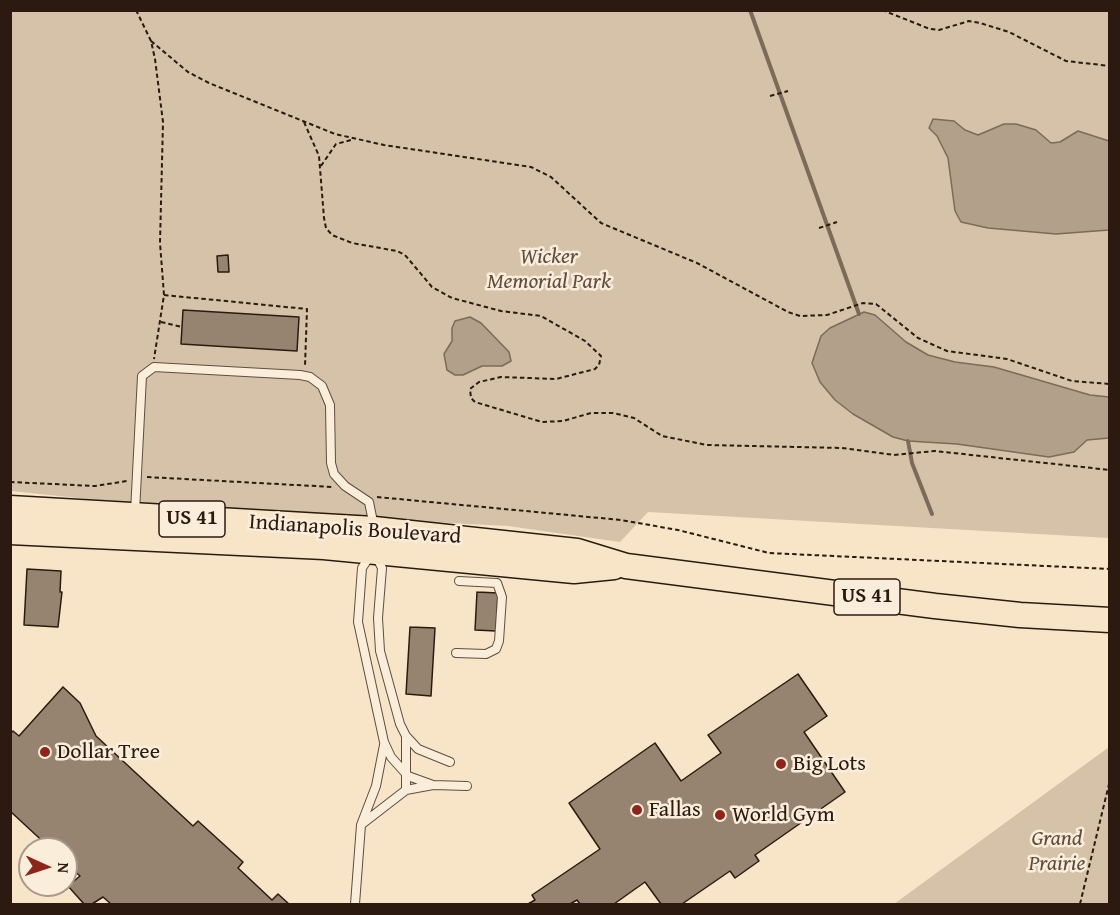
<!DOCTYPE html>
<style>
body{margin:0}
#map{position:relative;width:1120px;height:915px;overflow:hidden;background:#f8e5c8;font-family:"Gentium Book Plus",serif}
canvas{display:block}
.frame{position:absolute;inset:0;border:12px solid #2c1a11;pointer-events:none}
.north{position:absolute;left:18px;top:837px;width:60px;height:60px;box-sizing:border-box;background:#faeedb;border:2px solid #a8998a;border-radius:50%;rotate:93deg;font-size:16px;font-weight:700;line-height:24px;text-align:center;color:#2c1a11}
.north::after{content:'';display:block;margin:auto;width:21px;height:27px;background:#8f2418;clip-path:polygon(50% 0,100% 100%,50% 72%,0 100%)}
</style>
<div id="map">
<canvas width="1120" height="915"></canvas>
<div class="frame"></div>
<div class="north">N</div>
</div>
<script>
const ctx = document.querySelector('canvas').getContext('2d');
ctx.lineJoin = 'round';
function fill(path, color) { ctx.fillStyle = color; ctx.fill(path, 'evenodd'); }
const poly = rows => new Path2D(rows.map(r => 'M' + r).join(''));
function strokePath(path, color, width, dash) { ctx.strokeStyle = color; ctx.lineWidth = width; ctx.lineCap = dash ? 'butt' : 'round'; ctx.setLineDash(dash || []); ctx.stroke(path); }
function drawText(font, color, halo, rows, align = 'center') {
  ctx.font = font + ' "Gentium Book Plus",serif'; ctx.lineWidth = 5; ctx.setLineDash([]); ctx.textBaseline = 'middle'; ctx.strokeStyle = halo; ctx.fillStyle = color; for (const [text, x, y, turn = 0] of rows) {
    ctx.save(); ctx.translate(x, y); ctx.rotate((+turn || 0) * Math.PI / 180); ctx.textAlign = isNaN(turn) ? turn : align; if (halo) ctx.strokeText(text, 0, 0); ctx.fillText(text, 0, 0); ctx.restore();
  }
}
const green = poly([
 [11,11,1109,11,1109,538,648,512,620,542,508,526,202,511,11,491],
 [1109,747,1109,904,894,904]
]);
const water = poly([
 [933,119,954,121,965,130,978,135,1004,124,1016,124,1036,130,1051,143,1060,142,1078,131,1109,141,1109,230,1056,234,988,228,961,222,955,211,948,158,937,136,929,128,933,119],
 [864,312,875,315,906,342,928,355,955,362,994,367,1090,395,1109,397,1109,438,1087,440,1074,452,1049,457,957,444,908,441,893,437,853,414,835,400,820,382,812,363,821,336,830,328,864,312],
 [470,317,481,323,509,352,511,361,502,366,482,366,463,375,455,375,447,370,444,354,452,341,452,328,455,321,470,317]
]);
const stream = poly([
 [750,10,859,314],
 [908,441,912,463,932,514]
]);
const building = poly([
 [228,255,229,272,218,272,217,256,228,255],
 [183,310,299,317,297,351,181,344,183,310],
 [27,569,61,571,60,592,62,592,58,627,24,625,27,569],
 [477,592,498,593,496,631,475,630,477,592],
 [410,627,435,628,431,696,406,694,410,627],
 [798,674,827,716,804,732,845,792,755,855,759,861,735,878,730,871,682,904,661,904,645,882,614,904,580,904,577,900,570,904,528,904,535,900,532,895,600,849,569,803,655,743,681,781,721,753,708,735,798,674],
 [63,687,80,703,96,736,193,826,198,821,243,862,238,868,272,900,278,894,289,904,111,904,103,897,92,904,84,904,68,886,80,876,66,863,66,849,51,849,10,811,10,734,13,731,19,736,63,687]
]);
const path = poly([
 [136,10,151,41,155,59,163,122,160,243,164,295,154,359],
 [882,10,930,29,939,30,969,21,980,23,1009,32,1066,61,1110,66],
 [151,41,188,72,209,83,335,134,384,145,531,167,551,177,601,223,697,263,788,312,800,316,827,315,863,303,876,304,918,338,947,351,1007,359,1072,381,1110,384],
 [770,96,788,91],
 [304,122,319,156,324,218,326,228,332,235,352,243,397,251,405,255,432,287,452,298,501,311,541,316,585,341,601,356,599,365,595,369,556,379,501,377,479,382,470,389,471,398,475,402,542,422,563,421,591,413,613,413,634,418,662,436,707,445,842,448,894,455,935,451,1110,470],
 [321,166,336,144,351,140],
 [819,228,837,222],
 [164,295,307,309,305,366],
 [161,322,182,327],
 [147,477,333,487],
 [10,482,95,486,127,481],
 [377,497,621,520,678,530,769,553,1110,569],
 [1080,904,1110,780]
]);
const service = poly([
 [135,512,142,376,154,367,300,375,310,377,322,386,330,405,331,463,334,474,345,486,369,502,374,527],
 [370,556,362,568,358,622,384,742,391,757,408,776,433,785],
 [376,556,382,568,378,618,380,651,400,724,406,736,418,749,450,762],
 [456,653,486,654,496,649,499,641,502,597,497,583,459,581],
 [406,736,406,790],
 [362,824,406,790,433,785,467,786],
 [355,904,361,825,376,786,384,745]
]);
const trunk = poly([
 [10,508,374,529,577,551,626,566,935,606,1020,615,1110,620],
 [10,532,324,547,574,571,614,567]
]);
const markers = [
 [45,752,6,"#8f2418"],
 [781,764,6,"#8f2418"],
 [637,810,6,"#8f2418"],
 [720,815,6,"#8f2418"]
];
const shields = [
 [192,519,66],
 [867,597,66]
];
const shieldNames = [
 ["US 41",192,519],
 ["US 41",867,597]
];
const parkNames = [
 ["Wicker",549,257],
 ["Memorial Park",549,282],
 ["Grand",1057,839],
 ["Prairie",1057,864]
];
const streetNames = [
 ["Indianapolis Boulevard",355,530,4]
];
const poiNames = [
 ["Dollar Tree",57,752],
 ["Big Lots",793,764],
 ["Fallas",649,810],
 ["World Gym",732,815]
];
fill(green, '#d5c2a9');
fill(water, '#b3a08a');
strokePath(water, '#7d6a5a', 1.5);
strokePath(stream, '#7d6a5a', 4);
fill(building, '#968470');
strokePath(building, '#2c1a11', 1.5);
strokePath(service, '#5f4d3f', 10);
strokePath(trunk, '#2c1a11', 27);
strokePath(path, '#2c1a11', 2, [4.5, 3]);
strokePath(service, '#faeedb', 8);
strokePath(trunk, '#f8e5c8', 24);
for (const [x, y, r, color] of markers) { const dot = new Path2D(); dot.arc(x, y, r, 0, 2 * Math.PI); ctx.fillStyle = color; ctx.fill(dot); strokePath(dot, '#faeedb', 2); }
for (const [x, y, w] of shields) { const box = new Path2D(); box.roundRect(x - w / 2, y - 18, w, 36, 4.5); ctx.fillStyle = '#faeedb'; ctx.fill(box); strokePath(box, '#2c1a11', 1.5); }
drawText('bold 21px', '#2c1a11', null, shieldNames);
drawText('italic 22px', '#5f4c3f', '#faeedb', parkNames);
drawText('22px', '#2c1a11', '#faeedb', streetNames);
drawText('22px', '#2c1a11', '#faeedb', poiNames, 'left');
</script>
